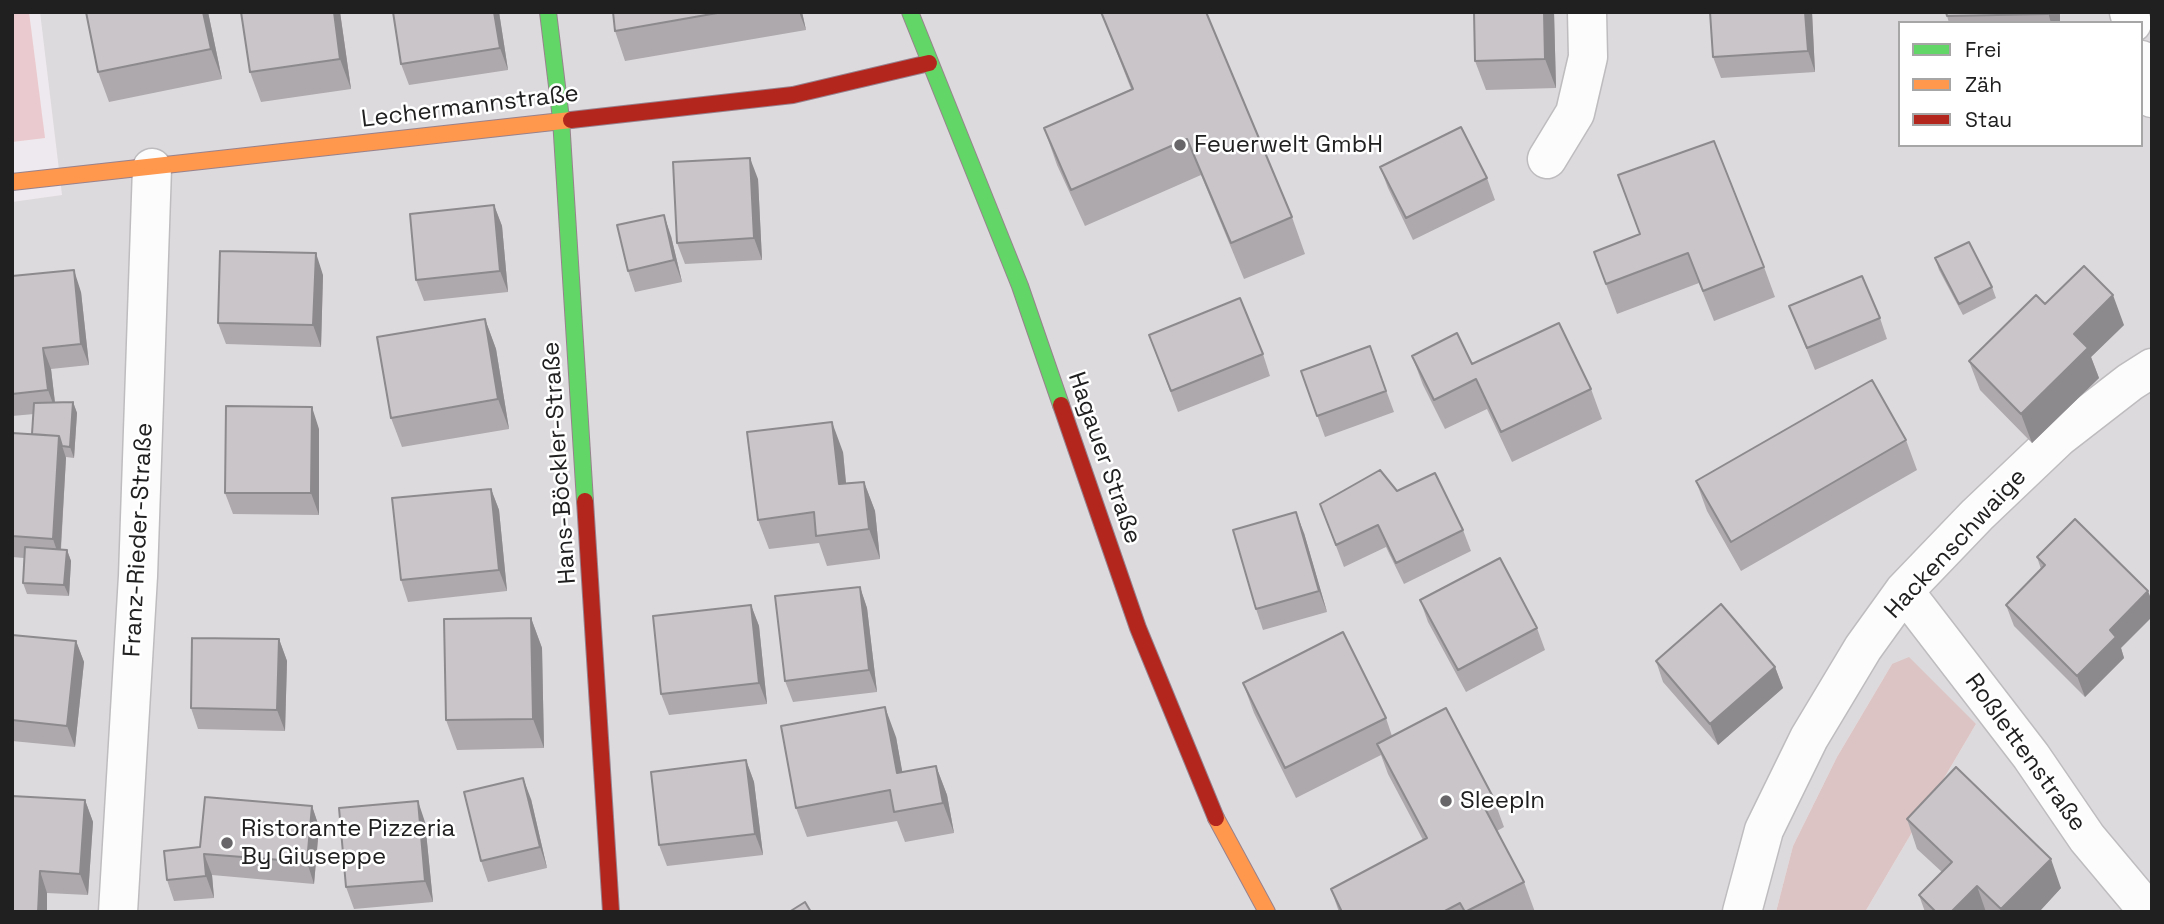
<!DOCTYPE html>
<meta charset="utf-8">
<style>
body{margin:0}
#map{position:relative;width:2164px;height:924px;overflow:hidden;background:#eee9ee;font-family:"Space Grotesk",sans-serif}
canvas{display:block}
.frame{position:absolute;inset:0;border:14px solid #202020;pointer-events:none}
.legend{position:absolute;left:1898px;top:21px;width:245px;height:126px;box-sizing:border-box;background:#fff;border:2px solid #a6a6a6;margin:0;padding:9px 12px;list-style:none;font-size:21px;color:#202020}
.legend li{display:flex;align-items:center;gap:14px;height:35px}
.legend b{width:35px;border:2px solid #a6a6a6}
</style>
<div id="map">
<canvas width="2164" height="924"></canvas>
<div class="frame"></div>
<ul class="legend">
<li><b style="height:9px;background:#63d668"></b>Frei</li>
<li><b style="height:9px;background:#ff974d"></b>Zäh</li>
<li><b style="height:9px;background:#b3261e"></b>Stau</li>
</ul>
</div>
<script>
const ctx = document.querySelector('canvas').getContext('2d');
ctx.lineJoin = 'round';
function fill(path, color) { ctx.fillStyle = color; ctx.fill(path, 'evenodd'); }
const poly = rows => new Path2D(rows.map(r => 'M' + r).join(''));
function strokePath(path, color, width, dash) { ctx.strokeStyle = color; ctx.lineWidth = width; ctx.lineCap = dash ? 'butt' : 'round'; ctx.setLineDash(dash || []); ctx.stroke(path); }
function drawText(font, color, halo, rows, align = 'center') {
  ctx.font = font + ' "Space Grotesk",sans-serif'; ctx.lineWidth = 5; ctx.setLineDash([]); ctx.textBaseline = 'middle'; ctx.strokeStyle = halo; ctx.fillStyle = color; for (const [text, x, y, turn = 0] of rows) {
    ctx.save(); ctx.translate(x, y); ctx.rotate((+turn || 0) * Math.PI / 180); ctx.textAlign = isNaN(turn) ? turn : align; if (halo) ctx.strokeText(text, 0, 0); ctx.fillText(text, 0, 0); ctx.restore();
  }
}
const residential = poly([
 [40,12,2152,12,2152,912,1865,912,1976,724,1892,664,1837,757,1793,846,1776,912,12,912,12,202,62,195],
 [1900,23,2141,23,2141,145,1900,145]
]);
const grass = poly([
 [12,12,29,12,45,138,12,142]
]);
const forest = poly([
 [1909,657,1976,724,1865,912,1776,912,1793,846,1837,757,1892,664]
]);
const street = poly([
 [2129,12,2132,23],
 [2141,60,2152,98],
 [1547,159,1575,113,1588,57,1587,12],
 [1904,591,2031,756,2087,838,2149,912],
 [118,912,138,576,152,168],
 [1742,912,1764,830,1809,738,1863,648,1904,591,1977,515,2059,437,2130,382,2152,368]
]);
const fast = poly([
 [548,12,561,119,585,501],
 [910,12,1020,286,1061,405]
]);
const slow = poly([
 [12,182,571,120],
 [1216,818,1267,912]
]);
const jam = poly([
 [571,120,793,95,929,63],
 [1061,405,1138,628,1216,818],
 [585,501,611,912]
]);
const wall = poly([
 [208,12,222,79,109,102,98,72],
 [340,12,351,89,261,102,250,72],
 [393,12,499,12,508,70,409,85,401,64],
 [613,12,802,12,806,30,625,61,615,31],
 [1101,12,1206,12,1292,217,1305,254,1244,279,1201,175,1085,226,1057,165,1044,128,1131,89],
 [1554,12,1556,88,1486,90,1475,61],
 [1812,12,1815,72,1721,78,1713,57],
 [1946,12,2060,12,2060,23,1949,23],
 [1380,167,1487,178,1495,200,1413,240,1388,188],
 [758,179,762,260,685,264,677,243],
 [494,205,502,226,508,292,424,301,416,280],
 [1640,234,1764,267,1775,297,1714,321,1699,283,1617,314,1594,252],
 [671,236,682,282,635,292,628,271],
 [1935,258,1992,287,1996,298,1963,315,1939,270],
 [323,275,321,347,226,344,218,323],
 [12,276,81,292,89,365,51,369,55,402,73,402,77,413,74,458,66,457,61,550,67,550,71,561,69,596,27,594,23,583,24,558,12,557,12,433,32,434,34,414,12,416],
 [2045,304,2124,325,2091,357,2099,378,2032,443,1980,390,1969,361],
 [1789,306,1880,318,1887,339,1815,370],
 [485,319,496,349,509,429,402,447,391,418],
 [1149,335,1263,354,1270,376,1178,412],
 [1370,346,1394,412,1325,437,1301,371],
 [1412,356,1591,389,1602,419,1512,462,1487,409,1445,429,1423,385],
 [319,429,319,515,233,514,225,493],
 [1906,440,1917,470,1741,571,1707,511,1696,481],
 [843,452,846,483,864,482,875,511,880,559,827,566,819,543,769,549,758,520],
 [491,489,499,510,507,591,408,602,401,580],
 [1397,491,1463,530,1471,551,1404,584,1386,547,1344,567,1320,504],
 [1304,533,1327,612,1263,630,1256,609],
 [2037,557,2121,648,2124,658,2085,697,2014,626,2006,605,2041,569],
 [860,587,867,608,877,692,793,702,785,681],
 [1420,600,1537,628,1545,650,1466,692,1428,622],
 [751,605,759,626,767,704,669,715,661,694],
 [531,618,542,648,544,748,457,750,446,720],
 [12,635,76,641,84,662,75,747,12,741],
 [279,639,287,661,285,731,198,729,191,708],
 [1656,661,1775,667,1783,688,1718,745,1663,682],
 [1243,683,1386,718,1392,736,1493,797,1504,827,1497,831,1524,882,1535,912,1339,912,1331,889,1423,840,1388,774,1381,755,1296,798,1254,713],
 [896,737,902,772,936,766,947,795,954,833,905,842,897,821,807,837,796,808],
 [746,760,754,782,763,855,667,866,659,845],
 [531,799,547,868,488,882,481,861],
 [85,800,93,822,88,895,47,893,12,912],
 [312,806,319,827,314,884,212,875,214,898,174,901,167,880,200,847],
 [1907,819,2061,888,2039,912,1925,912,1919,895,1942,872,1917,849],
 [425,822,433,902,354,909,346,887]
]);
const shadedWall = poly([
 [203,12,208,12,222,79,211,49],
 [334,12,340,12,351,89,340,59],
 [494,12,499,12,508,70,500,48],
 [799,12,802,12,806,30],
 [1544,12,1554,12,1556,88,1545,59],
 [1805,12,1812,12,1815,72,1808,51],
 [2048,12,2060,12,2060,23,2051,23],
 [750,158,758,179,762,260,754,238],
 [494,205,502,226,508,292,500,271],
 [664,215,671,236,682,282,674,260],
 [316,253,323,275,321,347,313,325],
 [74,270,81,292,89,365,81,344],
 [2113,295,2124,325,2091,357,2099,378,2032,443,2021,414,2074,334],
 [485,319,496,349,509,429,498,399],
 [43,348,51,369,56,412,48,390],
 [73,402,77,413,74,458,70,447],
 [312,407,319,429,319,515,311,493],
 [832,422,843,452,849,514,839,484],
 [59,436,66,458,60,560,53,539],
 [864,482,875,511,880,559,869,529],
 [491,489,499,510,507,591,499,570],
 [1296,512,1304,533,1327,612,1319,591],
 [67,550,71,561,69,596,64,585],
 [860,587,867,608,877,692,869,670],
 [2148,591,2152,601,2152,617,2121,648,2124,658,2085,697,2077,676,2110,630],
 [751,605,759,626,767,704,759,683],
 [531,618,542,648,544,748,533,719],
 [279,639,287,661,285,731,277,710],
 [76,641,84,662,75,747,67,726],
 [1775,667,1783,688,1718,745,1710,724],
 [885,707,896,737,908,803,897,773],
 [746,760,754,782,763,855,755,834],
 [936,766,947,795,954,833,943,803],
 [523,778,531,799,547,868,540,847],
 [85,800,93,822,88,895,80,874],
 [418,801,425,822,433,902,425,881],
 [312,806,319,827,314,884,307,862],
 [204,854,212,875,214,898,206,876],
 [2051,859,2061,888,2039,912,2002,912,2001,909],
 [40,871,47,893,47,912,38,912],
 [1977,886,1986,912,1951,912]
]);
const building = poly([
 [86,12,203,12,211,49,98,72,86,12],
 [241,12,334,12,340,59,250,72,241,12],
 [393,12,494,12,500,48,401,64,393,12],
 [613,12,723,12,615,31,613,12],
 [1101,12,1206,12,1292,217,1231,243,1187,139,1071,190,1044,128,1133,89,1101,12],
 [1474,12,1544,12,1545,59,1475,61,1474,12],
 [1710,12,1805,12,1808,51,1713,57,1710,12],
 [1946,12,2048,12,2048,14,1947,16,1946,12],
 [1461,127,1487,178,1406,218,1380,167,1461,127],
 [1714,141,1764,267,1703,291,1688,253,1606,284,1594,252,1640,234,1618,175,1714,141],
 [750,158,754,238,677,243,673,162,750,158],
 [494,205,500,271,416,280,410,214,494,205],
 [664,215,674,260,628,271,617,225,664,215],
 [1969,242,1992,287,1959,304,1935,258,1969,242],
 [220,251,316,253,313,325,218,323,220,251],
 [2084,266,2113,295,2074,334,2088,348,2021,414,1969,361,2036,295,2045,304,2084,266],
 [74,270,81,344,43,348,48,390,12,394,12,276,74,270],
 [1862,276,1880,318,1807,348,1789,306,1862,276],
 [1240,298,1263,354,1171,391,1149,335,1240,298],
 [485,319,498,399,391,418,377,337,485,319],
 [1559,323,1591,389,1501,432,1476,379,1434,400,1412,356,1457,333,1472,364,1559,323],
 [1370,346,1386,391,1317,416,1301,371,1370,346],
 [1872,380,1906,440,1731,542,1696,481,1872,380],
 [73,402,70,447,62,446,59,436,32,434,34,403,73,402],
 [226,406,312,407,311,493,225,493,226,406],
 [832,422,839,484,864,482,869,529,816,536,814,512,758,520,747,432,832,422],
 [12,433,59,436,53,539,12,536,12,433],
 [1380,470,1397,491,1435,473,1463,530,1396,563,1378,525,1336,545,1320,504,1380,470],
 [491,489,499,570,401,580,392,498,491,489],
 [1296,512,1319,591,1256,609,1233,530,1296,512],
 [2075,519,2148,591,2110,630,2116,637,2077,676,2006,605,2045,565,2037,557,2075,519],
 [25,547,67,550,64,585,23,583,25,547],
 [1500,558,1537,628,1458,670,1420,600,1500,558],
 [860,587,869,670,785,681,775,596,860,587],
 [1721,604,1775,667,1710,724,1656,661,1721,604],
 [751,605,759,683,661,694,653,616,751,605],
 [531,618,533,719,446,720,444,619,531,618],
 [1343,632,1386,718,1285,768,1243,683,1343,632],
 [12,635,76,641,67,726,12,720,12,635],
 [192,638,279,639,277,710,191,708,192,638],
 [885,707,897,773,936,766,943,803,894,812,890,790,796,808,781,726,885,707],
 [1446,708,1493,797,1482,803,1524,882,1465,912,1460,903,1443,912,1342,912,1331,889,1427,838,1377,744,1446,708],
 [746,760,755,834,659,845,651,772,746,760],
 [1956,767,2051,859,2001,909,1977,886,1951,912,1936,912,1919,895,1952,862,1907,819,1956,767],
 [523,778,540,847,481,861,464,792,523,778],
 [12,796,85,800,80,874,40,871,38,912,12,912,12,796],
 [205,797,312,806,307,862,204,854,206,876,167,880,164,851,200,847,205,797],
 [418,801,425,881,346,887,339,808,418,801],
 [805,902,811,912,789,912,805,902]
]);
const markers = [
 [1180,145,7,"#686668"],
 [1446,801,7,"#686668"],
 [227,843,7,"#686668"]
];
const streetNames = [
 ["Lechermannstraße",470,107,-7],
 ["Hagauer Straße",1104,458,71],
 ["Hans-Böckler-Straße",560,463,-94],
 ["Franz-Rieder-Straße",139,540,-87],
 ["Hackenschwaige",1956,544,-47],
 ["Roßlettenstraße",2025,753,54]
];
const poiNames = [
 ["Feuerwelt GmbH",1194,145],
 ["SleepIn",1460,801],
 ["Ristorante Pizzeria",241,829],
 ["By Giuseppe",241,857]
];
fill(residential, '#dddadd');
fill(grass, '#eacace');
fill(forest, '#dbc4c3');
strokePath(street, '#bebcbe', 41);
strokePath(fast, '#97828d', 18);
strokePath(slow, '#97828d', 18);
strokePath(jam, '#97828d', 18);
strokePath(street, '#fcfcfc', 38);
strokePath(fast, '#63d668', 16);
strokePath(slow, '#ff974d', 16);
strokePath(jam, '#b3261e', 16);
fill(wall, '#ada9ad');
fill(shadedWall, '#8d8a8d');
fill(building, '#c9c5c9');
strokePath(building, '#8d8a8d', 2);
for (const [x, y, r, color] of markers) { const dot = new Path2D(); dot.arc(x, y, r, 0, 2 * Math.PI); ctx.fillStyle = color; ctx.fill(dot); strokePath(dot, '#fff', 2.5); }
drawText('24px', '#202020', '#fff', streetNames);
drawText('24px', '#202020', '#fff', poiNames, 'left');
</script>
